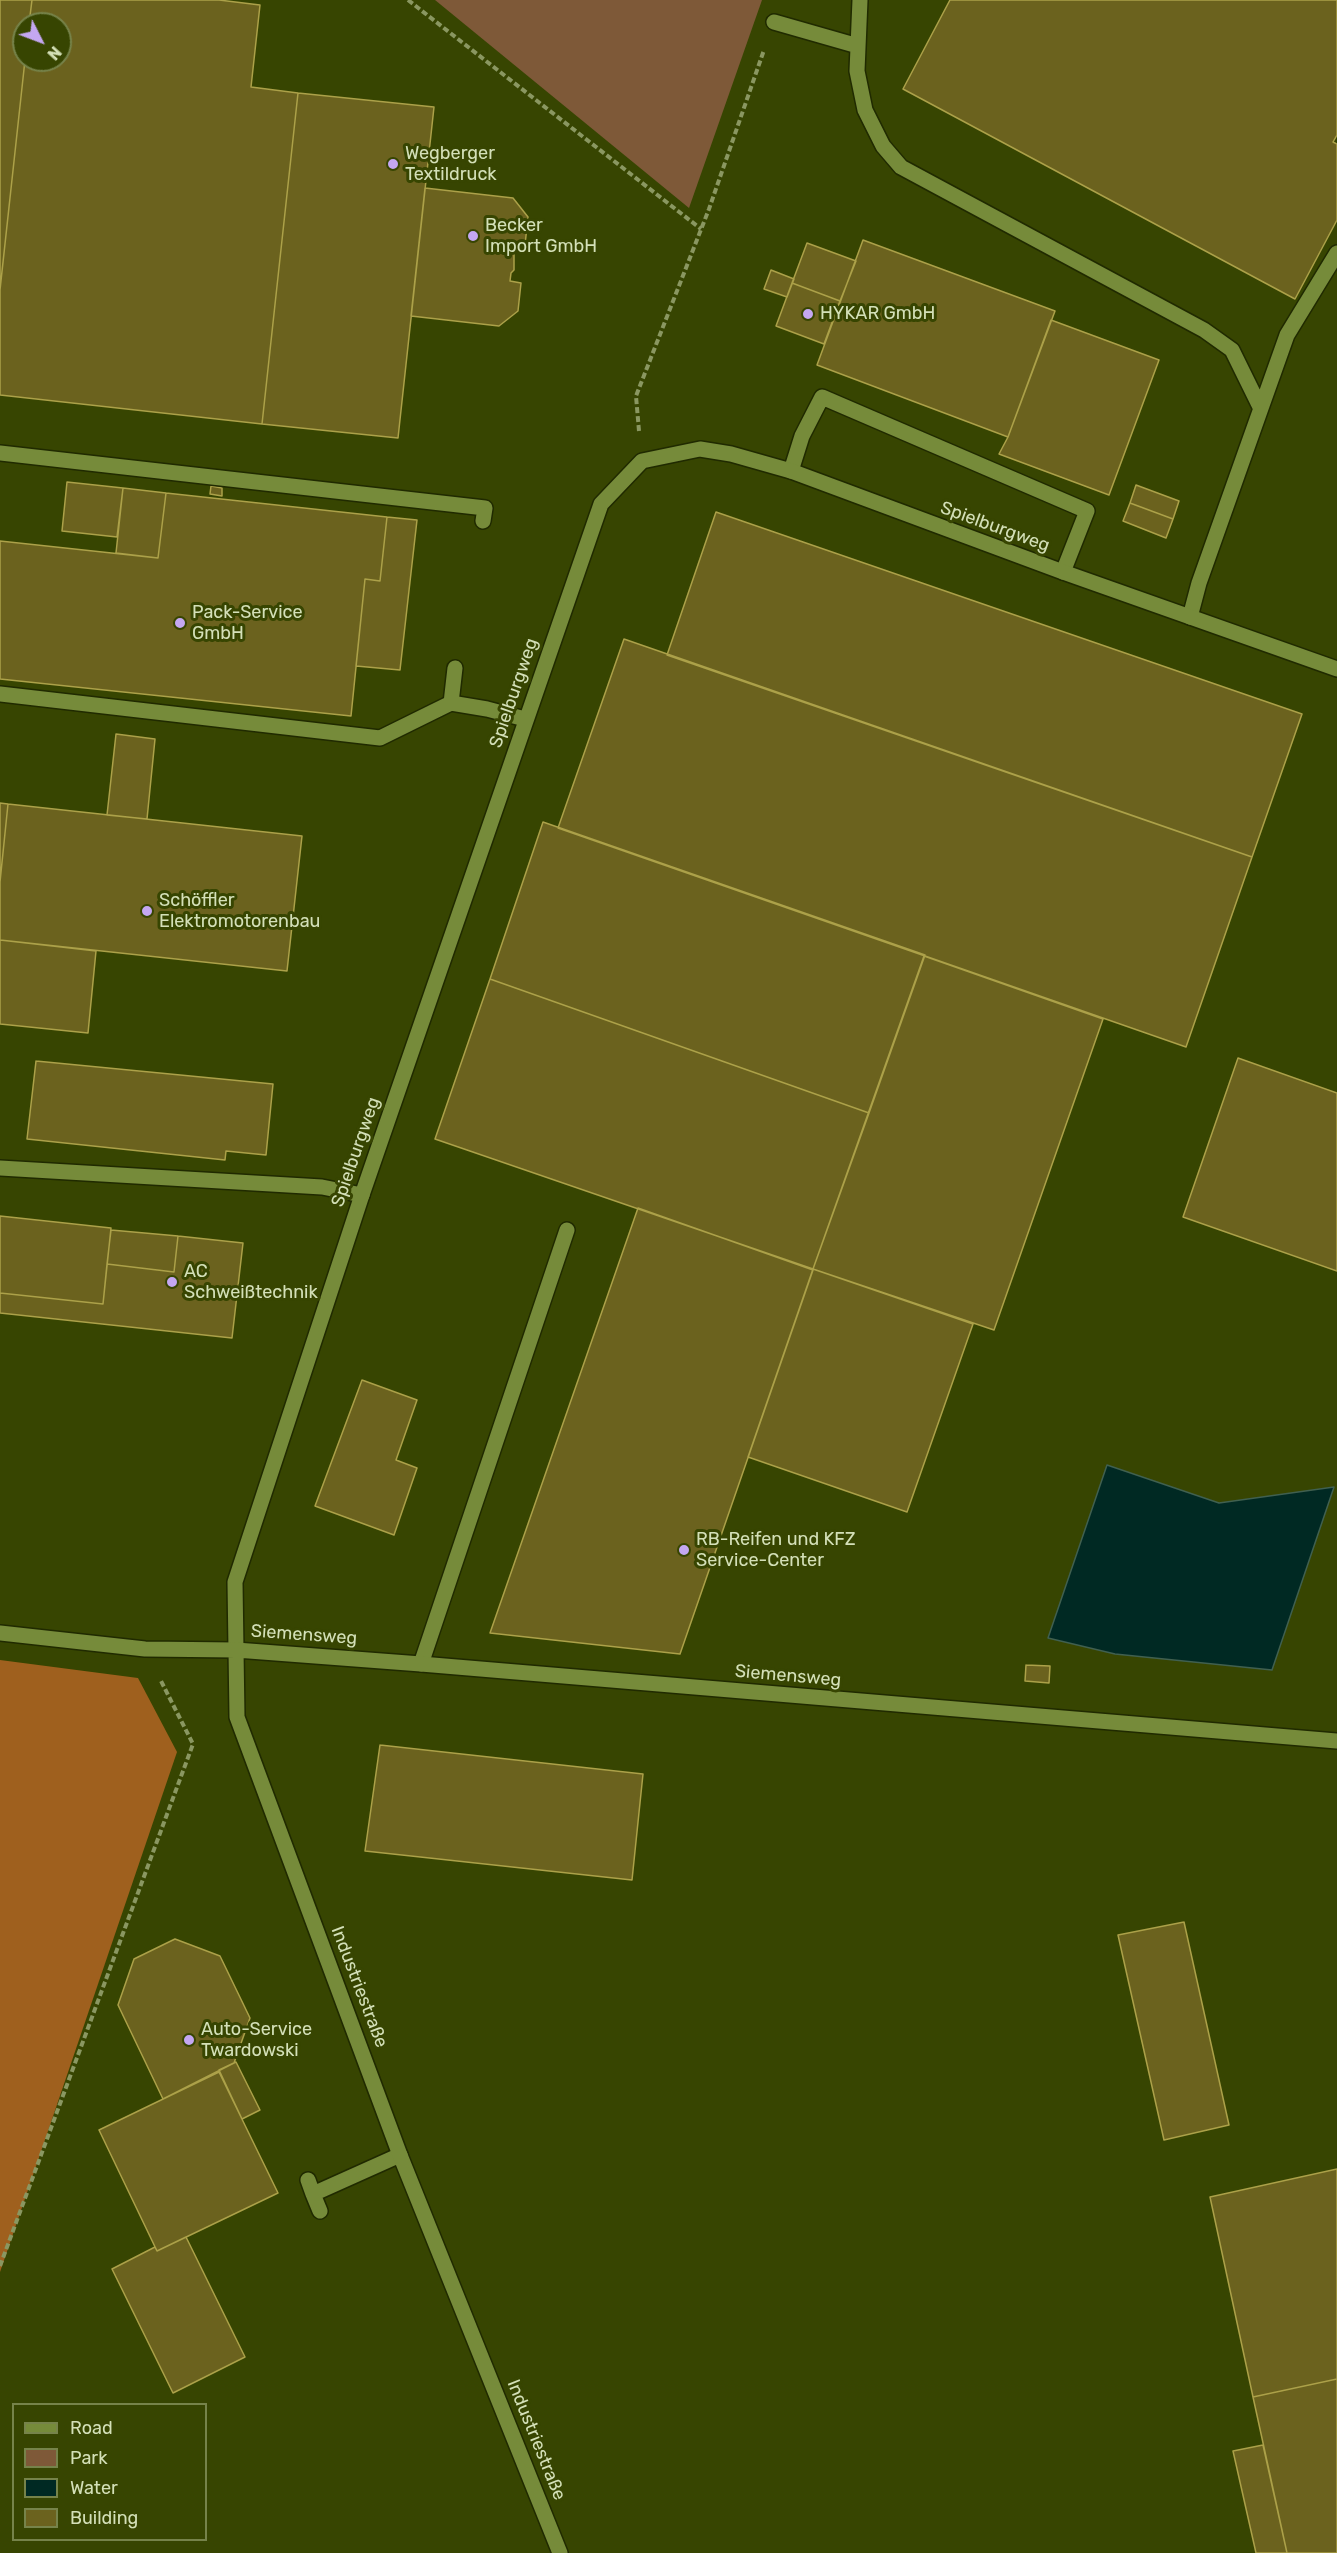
<!DOCTYPE html>
<meta charset="utf-8">
<style>
body{margin:0}
#map{position:relative;width:1337px;height:2553px;overflow:hidden;background:#374501;font-family:Rubik,sans-serif}
canvas{display:block}
.legend{position:absolute;left:12px;top:2403px;width:195px;height:138px;box-sizing:border-box;background:#374501;border:2px solid #76834a;margin:0;padding:8px 10px;list-style:none;font-size:18px;color:#d4e0b8}
.legend li{display:flex;align-items:center;gap:12px;height:30px}
.legend b{width:30px;border:2px solid #76834a}
.north{position:absolute;left:12px;top:12px;width:60px;height:60px;box-sizing:border-box;background:#374501;border:2px solid #76834a;border-radius:50%;rotate:132deg;font-size:16px;font-weight:700;line-height:24px;text-align:center;color:#d4e0b8}
.north::after{content:'';display:block;margin:auto;width:21px;height:27px;background:#c4a7f1;clip-path:polygon(50% 0,100% 100%,50% 72%,0 100%)}
</style>
<div id="map">
<canvas width="1337" height="2553"></canvas>
<ul class="legend">
<li><b style="height:8px;background:#768b3a"></b>Road</li>
<li><b style="height:16px;background:#7e5938"></b>Park</li>
<li><b style="height:16px;background:#002923"></b>Water</li>
<li><b style="height:16px;background:#6b621e"></b>Building</li>
</ul>
<div class="north">N</div>
</div>
<script>
const ctx = document.querySelector('canvas').getContext('2d');
ctx.lineJoin = 'round';
function fill(path, color) { ctx.fillStyle = color; ctx.fill(path, 'evenodd'); }
const poly = rows => new Path2D(rows.map(r => 'M' + r).join(''));
function strokePath(path, color, width, dash) { ctx.strokeStyle = color; ctx.lineWidth = width; ctx.lineCap = dash ? 'butt' : 'round'; ctx.setLineDash(dash || []); ctx.stroke(path); }
function drawText(font, color, halo, rows, align = 'center') {
  ctx.font = font + ' Rubik,sans-serif'; ctx.lineWidth = 6; ctx.setLineDash([]); ctx.textBaseline = 'middle'; ctx.strokeStyle = halo; ctx.fillStyle = color; for (const [text, x, y, turn = 0] of rows) {
    ctx.save(); ctx.translate(x, y); ctx.rotate((+turn || 0) * Math.PI / 180); ctx.textAlign = isNaN(turn) ? turn : align; if (halo) ctx.strokeText(text, 0, 0); ctx.fillText(text, 0, 0); ctx.restore();
  }
}
const green = poly([
 [435,0,762,0,689,208]
]);
const forest = poly([
 [0,1660,138,1678,177,1752,0,2272]
]);
const water = poly([
 [1107,1465,1219,1503,1334,1487,1272,1670,1115,1654,1048,1638,1107,1465]
]);
const building = poly([
 [0,0,32,0,29,24,24,24,25,60,0,290,0,0],
 [32,0,219,0,260,5,251,87,298,93,262,424,0,395,0,290,25,60,60,60,60,24,29,24,32,0],
 [950,0,1337,0,1337,135,1333,142,1337,144,1337,220,1295,299,903,89,950,0],
 [298,93,434,107,398,438,262,424,298,93],
 [425,188,513,198,528,217,525,245,514,244,514,270,511,273,510,281,521,283,518,311,499,326,411,316,425,188],
 [863,240,1055,311,1008,437,817,365,863,240],
 [807,243,856,261,840,301,792,283,807,243],
 [771,270,794,279,787,297,764,289,771,270],
 [792,283,840,301,824,344,776,326,792,283],
 [1051,320,1159,360,1109,495,999,454,1008,437,1051,320],
 [67,482,123,488,117,537,62,531,67,482],
 [1136,485,1179,501,1173,519,1130,503,1136,485],
 [211,486,222,488,222,496,210,494,211,486],
 [123,488,166,493,158,558,116,553,123,488],
 [166,493,387,517,380,581,365,579,351,716,0,679,0,541,158,558,166,493],
 [1130,503,1173,519,1166,538,1123,521,1130,503],
 [716,512,1302,714,1252,857,667,655,716,512],
 [387,517,417,520,400,670,356,666,365,579,380,581,387,517],
 [624,639,1252,857,1186,1047,558,828,624,639],
 [116,734,155,739,147,819,107,815,116,734],
 [0,803,8,804,0,882,0,803],
 [8,804,302,836,287,971,0,940,0,882,8,804],
 [543,822,925,955,869,1113,490,979,543,822],
 [0,940,96,951,88,1033,0,1024,0,940],
 [924,956,1103,1019,994,1330,813,1269,924,956],
 [490,979,869,1113,813,1269,435,1139,490,979],
 [1238,1058,1337,1093,1337,1271,1183,1217,1238,1058],
 [36,1061,273,1084,266,1155,226,1151,225,1160,27,1139,36,1061],
 [638,1208,813,1270,680,1654,490,1633,638,1208],
 [0,1216,111,1228,103,1304,0,1293,0,1216],
 [111,1230,178,1236,174,1272,107,1264,111,1230],
 [178,1236,243,1243,232,1338,0,1313,0,1293,103,1304,107,1264,174,1272,178,1236],
 [813,1269,973,1324,907,1512,748,1457,813,1269],
 [362,1380,417,1400,396,1460,417,1468,394,1535,315,1506,362,1380],
 [1026,1665,1050,1666,1049,1683,1025,1681,1026,1665],
 [380,1745,643,1774,632,1880,365,1851,380,1745],
 [1184,1922,1229,2125,1164,2140,1118,1935,1184,1922],
 [175,1939,220,1956,250,2018,234,2063,163,2099,118,2005,134,1959,175,1939],
 [236,2062,260,2110,242,2119,219,2070,236,2062],
 [219,2072,278,2193,157,2251,99,2130,219,2072],
 [1337,2169,1337,2379,1253,2397,1210,2197,1337,2169],
 [186,2237,245,2357,173,2393,112,2269,155,2247,157,2251,186,2237],
 [1337,2379,1337,2553,1287,2553,1253,2397,1337,2379],
 [1263,2445,1287,2553,1256,2553,1233,2451,1263,2445]
]);
const path = poly([
 [408,0,701,229],
 [639,431,636,396,709,209,764,50],
 [0,2266,193,1744,160,1679]
]);
const lane = poly([
 [860,0,857,71,865,110,883,146,901,167,1204,330,1232,350,1260,407],
 [774,22,858,46],
 [0,453,485,508,483,521],
 [791,471,802,436,822,397,1087,511,1063,572],
 [1190,617,1199,583,1287,335,1337,253],
 [455,668,451,703,487,709,525,719],
 [0,694,380,738,451,703],
 [0,1168,322,1187,362,1195],
 [421,1664,567,1230],
 [308,2180,313,2194],
 [320,2211,313,2194,400,2155]
]);
const street = poly([
 [236,1650,235,1582,362,1195,601,504,642,461,700,449,731,454,791,471,1063,572,1337,669]
]);
const secondary = poly([
 [0,1633,145,1649,236,1650,421,1664,1337,1741],
 [236,1650,237,1717,400,2155,560,2553]
]);
const markers = [
 [393,164,6,"#c4a7f1"],
 [473,236,6,"#c4a7f1"],
 [808,314,6,"#c4a7f1"],
 [180,623,6,"#c4a7f1"],
 [147,911,6,"#c4a7f1"],
 [172,1282,6,"#c4a7f1"],
 [684,1550,6,"#c4a7f1"],
 [189,2040,6,"#c4a7f1"]
];
const poiNames = [
 ["Wegberger",405,154],
 ["Textildruck",405,175],
 ["Becker",485,226],
 ["Import GmbH",485,247],
 ["HYKAR GmbH",820,314],
 ["Pack-Service",192,613],
 ["GmbH",192,634],
 ["Schöffler",159,901],
 ["Elektromotorenbau",159,922],
 ["AC",184,1272],
 ["Schweißtechnik",184,1293],
 ["RB-Reifen und KFZ",696,1540],
 ["Service-Center",696,1561],
 ["Auto-Service",201,2030],
 ["Twardowski",201,2051]
];
const streetNames = [
 ["Spielburgweg",995,527,20],
 ["Spielburgweg",514,693,-71],
 ["Spielburgweg",356,1152,-71],
 ["Siemensweg",304,1635,4],
 ["Siemensweg",788,1676,5],
 ["Industriestraße",359,1987,69],
 ["Industriestraße",536,2440,68]
];
fill(green, '#7e5938');
fill(forest, '#9f601e');
fill(water, '#002923');
strokePath(water, '#406050', 1.5);
fill(building, '#6b621e');
strokePath(building, '#aca149', 1.5);
strokePath(lane, '#202a00', 18);
strokePath(street, '#202a00', 18);
strokePath(secondary, '#202a00', 18);
strokePath(path, '#8a9761', 4, [6, 3]);
strokePath(lane, '#768b3a', 15);
strokePath(street, '#768b3a', 15);
strokePath(secondary, '#768b3a', 15);
for (const [x, y, r, color] of markers) { const dot = new Path2D(); dot.arc(x, y, r, 0, 2 * Math.PI); ctx.fillStyle = color; ctx.fill(dot); strokePath(dot, '#374501', 2); }
drawText('18px', '#d4e0b8', '#374501', poiNames, 'left');
drawText('18px', '#d4e0b8', '#374501', streetNames);
</script>
